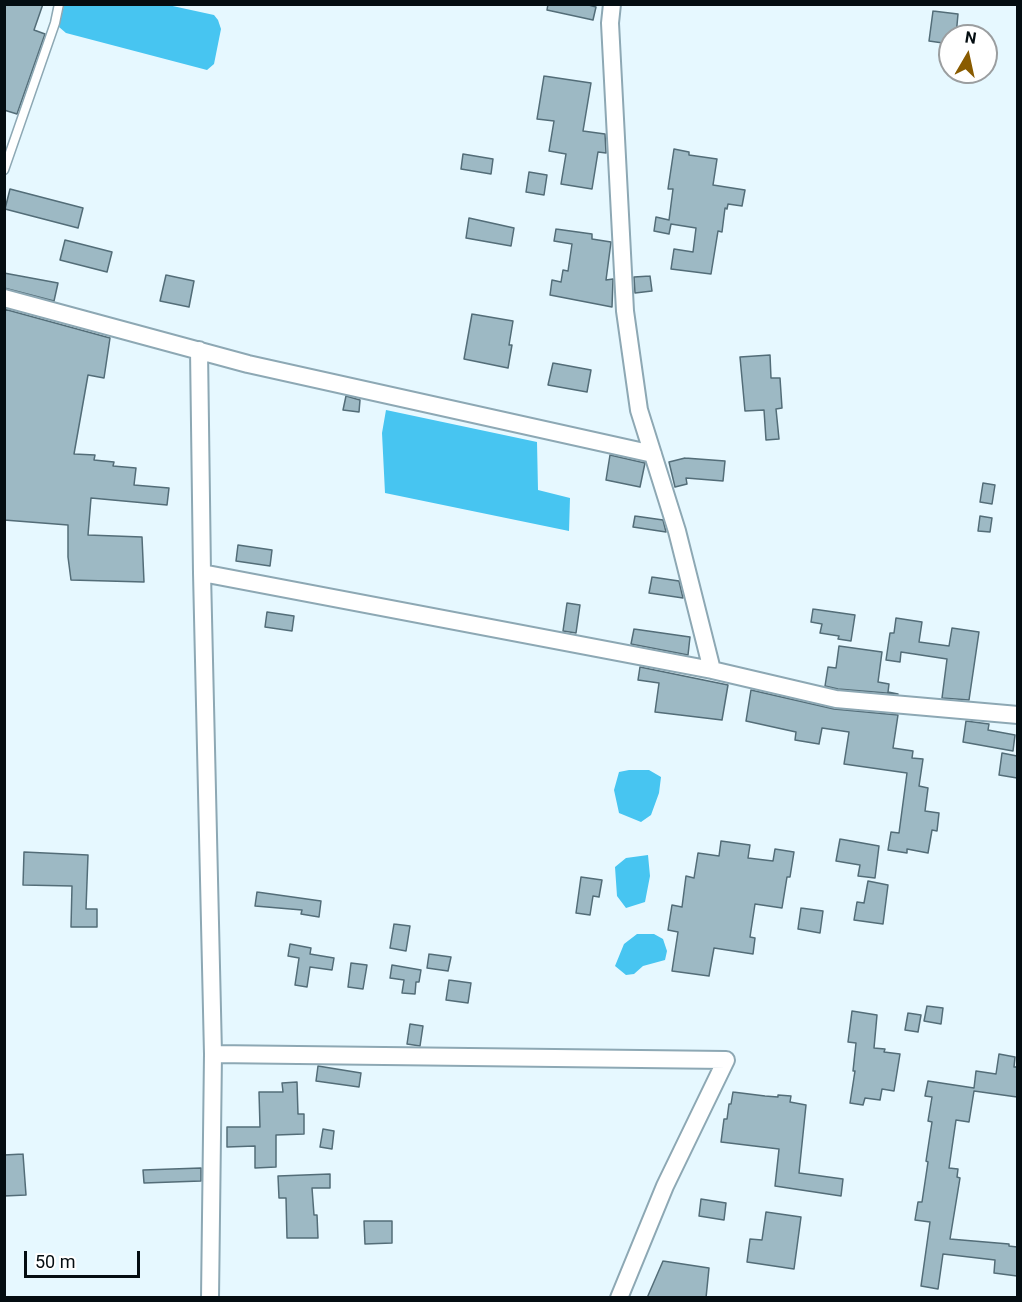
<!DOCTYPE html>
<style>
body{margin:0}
#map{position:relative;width:1022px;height:1302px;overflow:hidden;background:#e6f8ff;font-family:Roboto,sans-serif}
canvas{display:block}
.frame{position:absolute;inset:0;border:6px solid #040d11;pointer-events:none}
.north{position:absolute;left:938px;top:24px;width:60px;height:60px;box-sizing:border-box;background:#fff;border:2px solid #9b9ea0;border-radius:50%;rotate:9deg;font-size:16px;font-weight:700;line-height:24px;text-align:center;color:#040d11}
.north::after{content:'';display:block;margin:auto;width:21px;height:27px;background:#895b00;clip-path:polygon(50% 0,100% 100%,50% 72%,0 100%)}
.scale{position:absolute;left:24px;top:1251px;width:116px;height:27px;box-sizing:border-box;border:3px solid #040d11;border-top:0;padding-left:8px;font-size:18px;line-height:21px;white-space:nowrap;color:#040d11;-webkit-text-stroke:4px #fff;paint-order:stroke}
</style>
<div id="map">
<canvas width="1022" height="1302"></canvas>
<div class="frame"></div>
<div class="north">N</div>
<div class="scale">50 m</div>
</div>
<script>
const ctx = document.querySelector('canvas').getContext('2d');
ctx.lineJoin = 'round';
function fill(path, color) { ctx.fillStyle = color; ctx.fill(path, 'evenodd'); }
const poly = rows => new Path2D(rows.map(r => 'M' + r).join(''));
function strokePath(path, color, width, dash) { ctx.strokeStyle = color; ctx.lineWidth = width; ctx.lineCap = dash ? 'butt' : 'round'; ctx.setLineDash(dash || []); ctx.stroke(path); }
const water = poly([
 [168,5,214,15,218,20,221,29,214,64,207,70,66,33,59,27,64,5],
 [386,410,537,442,538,490,570,498,569,531,385,493,382,433],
 [629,770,649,770,661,777,659,793,651,815,641,822,619,813,614,790,619,772],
 [648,855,650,876,645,902,626,908,617,896,615,867,626,858],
 [637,934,654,934,663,939,667,951,665,960,643,966,634,974,626,975,615,966,624,944]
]);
const building = poly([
 [4,4,43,4,34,30,45,34,17,114,4,110,4,4],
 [548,4,585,4,596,7,593,20,547,10,548,4],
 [933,11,958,14,956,36,950,36,950,44,929,41,933,11],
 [544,76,591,83,583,131,605,134,606,153,598,152,592,189,561,184,566,154,549,151,554,121,537,119,544,76],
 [674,149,689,152,689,155,717,159,713,185,745,190,742,206,728,204,727,209,725,208,722,232,718,231,711,274,671,269,674,249,693,252,696,228,671,224,669,234,654,231,656,217,669,220,673,189,668,189,674,149],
 [463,154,493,159,491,174,461,169,463,154],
 [529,172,547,175,544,195,526,192,529,172],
 [10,189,83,208,78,228,5,209,10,189],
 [469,218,514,228,511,246,466,238,469,218],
 [556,229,592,234,592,239,611,242,606,280,613,279,612,307,550,295,552,280,561,282,563,270,568,271,572,244,554,241,556,229],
 [65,240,112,252,107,272,60,260,65,240],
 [4,273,58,283,54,301,4,288,4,273],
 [166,275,194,281,189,307,160,301,166,275],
 [650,276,652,291,635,293,634,277,650,276],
 [4,309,110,338,104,378,88,375,74,454,95,455,94,460,114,462,113,466,136,468,134,485,169,488,167,505,91,498,88,535,142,537,144,582,71,580,68,557,68,525,4,520,4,309],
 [472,314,513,321,509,345,512,345,508,368,464,359,472,314],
 [770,355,771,378,780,378,782,408,776,409,779,439,766,440,764,410,745,411,740,357,770,355],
 [553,363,591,370,587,392,548,385,553,363],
 [346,396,360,400,359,412,343,410,346,396],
 [610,455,645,463,640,487,606,480,610,455],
 [685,458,725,461,723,481,686,478,687,484,675,487,669,462,685,458],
 [983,483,995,485,992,504,980,502,983,483],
 [635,516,663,520,666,532,633,527,635,516],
 [980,516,992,518,990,532,978,531,980,516],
 [238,545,272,550,270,566,236,561,238,545],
 [652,577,679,581,683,598,649,593,652,577],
 [567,603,580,605,576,633,563,631,567,603],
 [813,609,855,615,851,641,838,639,839,636,820,633,822,624,811,622,813,609],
 [267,612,294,616,292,631,265,627,267,612],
 [896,618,922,622,919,642,949,646,952,628,979,632,969,700,942,698,947,659,901,652,900,662,886,660,890,633,894,633,896,618],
 [634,629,690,637,688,655,631,644,634,629],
 [839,646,882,652,878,682,889,684,888,692,898,694,838,689,825,686,828,667,836,668,839,646],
 [640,667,728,685,722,720,655,712,659,683,638,680,640,667],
 [751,690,834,709,898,715,893,748,913,751,912,758,923,759,919,786,928,788,925,811,939,813,937,831,932,830,928,853,907,849,907,853,888,850,891,832,899,833,907,773,844,764,849,732,822,728,819,744,795,740,796,732,746,721,751,690],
 [966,721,989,724,988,730,1015,735,1013,751,963,742,966,721],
 [1002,753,1017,756,1017,778,999,775,1002,753],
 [840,839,879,846,875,878,858,876,860,865,836,861,840,839],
 [721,841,750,845,748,858,773,861,775,849,794,852,790,877,787,877,782,908,755,904,750,937,755,938,753,954,714,948,709,976,672,971,678,932,668,930,672,905,682,907,686,876,694,878,698,853,719,856,721,841],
 [24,852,88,855,86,909,97,909,97,927,71,927,72,886,23,885,24,852],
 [581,877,602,880,599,897,593,896,590,915,576,913,581,877],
 [868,881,888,885,883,924,854,920,857,902,864,903,868,881],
 [257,892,321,901,319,917,301,914,302,910,255,906,257,892],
 [801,908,823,911,820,933,798,929,801,908],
 [394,924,410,926,406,951,390,948,394,924],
 [290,944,311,948,310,954,334,958,332,970,310,967,307,987,295,985,299,958,288,956,290,944],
 [429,954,451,957,448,971,427,968,429,954],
 [351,963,367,965,363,989,348,987,351,963],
 [392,965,421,970,419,982,416,982,415,994,402,993,404,980,390,978,392,965],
 [449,980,471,983,468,1003,446,1000,449,980],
 [927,1006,943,1008,941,1024,924,1021,927,1006],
 [852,1011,877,1015,874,1048,885,1049,884,1052,900,1054,894,1091,882,1089,880,1100,865,1098,863,1105,850,1103,855,1071,853,1071,856,1043,848,1042,852,1011],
 [908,1013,921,1015,918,1032,905,1030,908,1013],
 [410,1024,423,1026,420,1046,407,1044,410,1024],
 [999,1054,1015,1057,1014,1067,1017,1067,1017,1097,974,1091,969,1122,956,1120,949,1168,958,1169,957,1177,960,1178,950,1239,1009,1244,1009,1246,1017,1247,1017,1276,994,1273,995,1260,943,1254,938,1289,921,1286,930,1222,915,1220,918,1202,922,1202,928,1162,926,1161,932,1122,928,1121,932,1097,925,1096,928,1081,974,1088,976,1071,996,1074,999,1054],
 [318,1066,361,1073,359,1087,316,1081,318,1066],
 [297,1082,298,1114,304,1114,304,1134,276,1135,276,1167,255,1168,255,1146,227,1147,227,1127,260,1127,259,1092,283,1092,282,1083,297,1082],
 [733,1092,765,1096,778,1097,778,1095,791,1096,790,1102,806,1105,799,1173,843,1179,841,1196,775,1186,779,1149,721,1142,724,1119,727,1119,729,1104,731,1104,733,1092],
 [323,1129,334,1131,332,1149,320,1147,323,1129],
 [23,1154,26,1195,4,1196,4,1155,23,1154],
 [201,1168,201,1181,144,1183,143,1170,201,1168],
 [330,1174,330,1188,312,1188,314,1215,317,1215,318,1238,287,1238,286,1198,279,1198,278,1176,330,1174],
 [701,1199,726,1203,724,1220,699,1216,701,1199],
 [766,1212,801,1217,794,1269,747,1262,750,1239,762,1240,766,1212],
 [364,1221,392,1221,392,1243,365,1244,364,1221],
 [663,1261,709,1268,706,1298,647,1298,663,1261]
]);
const lane = poly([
 [4,170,55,23,59,4]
]);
const street = poly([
 [612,4,610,23,625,311,639,410,677,531,712,670],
 [4,298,248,364,653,454],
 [199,350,202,573,213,1054,726,1060,665,1186,619,1298],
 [202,573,712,670,836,699,1018,715],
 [210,1298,213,1054]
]);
fill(water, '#47c5f1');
fill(building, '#9db9c4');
strokePath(building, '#536d78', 1.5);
strokePath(lane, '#8da8b4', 11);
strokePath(street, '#8da8b4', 20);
strokePath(lane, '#fff', 8);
strokePath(street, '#fff', 16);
</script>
